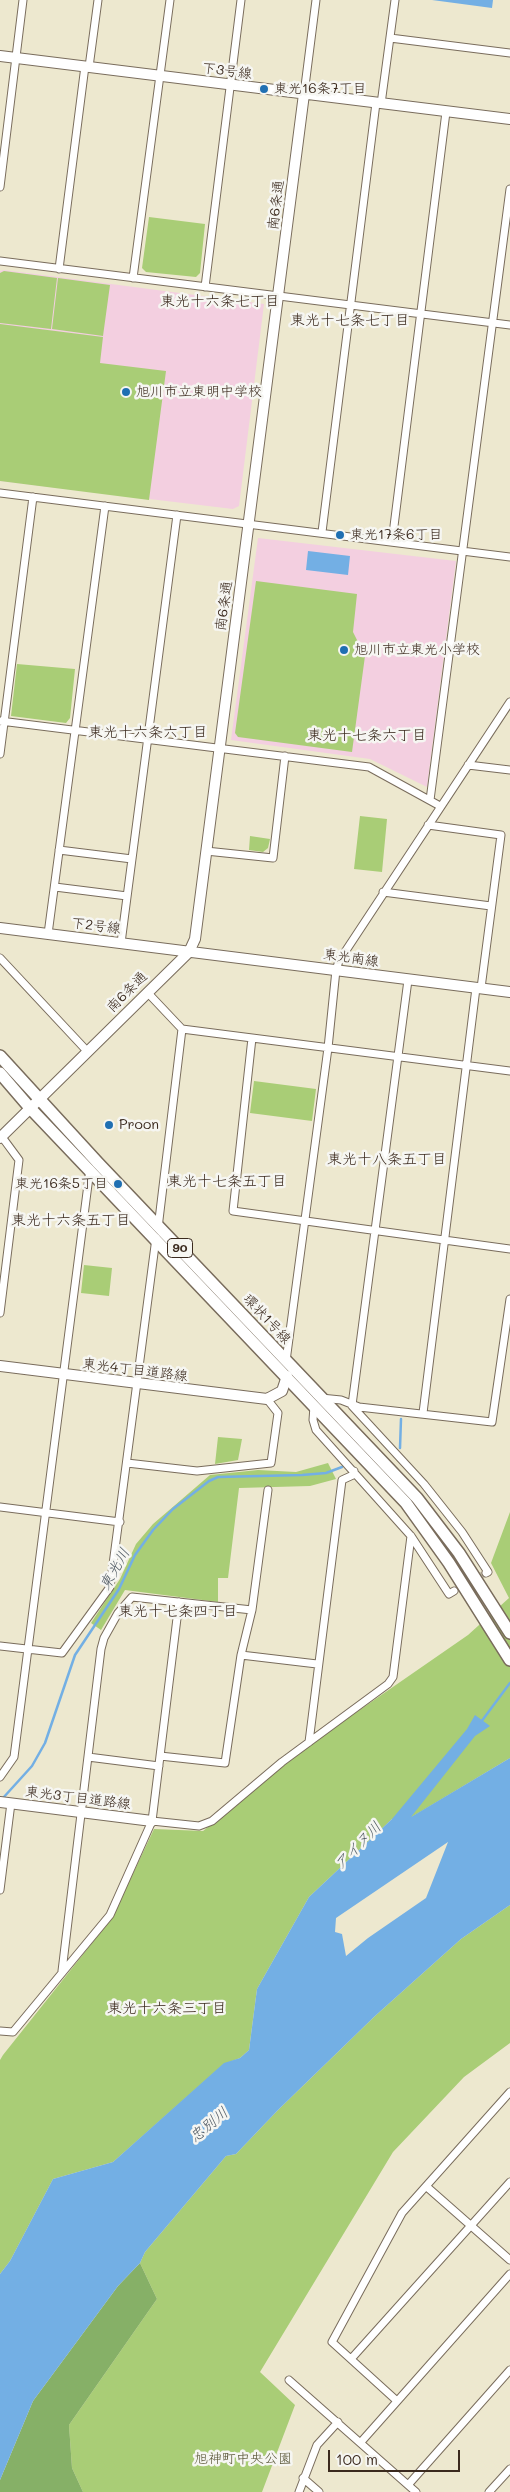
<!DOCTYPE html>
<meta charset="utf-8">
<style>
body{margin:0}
#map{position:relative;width:510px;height:2492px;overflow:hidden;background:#ede8cf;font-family:Mali,sans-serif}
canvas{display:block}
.scale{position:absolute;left:328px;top:2450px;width:132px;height:22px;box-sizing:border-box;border:2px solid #3b2a1e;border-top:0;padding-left:6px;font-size:15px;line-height:18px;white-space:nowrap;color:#3b2a1e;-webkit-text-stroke:4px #f6f6f2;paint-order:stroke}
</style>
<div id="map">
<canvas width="510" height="2492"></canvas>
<div class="scale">100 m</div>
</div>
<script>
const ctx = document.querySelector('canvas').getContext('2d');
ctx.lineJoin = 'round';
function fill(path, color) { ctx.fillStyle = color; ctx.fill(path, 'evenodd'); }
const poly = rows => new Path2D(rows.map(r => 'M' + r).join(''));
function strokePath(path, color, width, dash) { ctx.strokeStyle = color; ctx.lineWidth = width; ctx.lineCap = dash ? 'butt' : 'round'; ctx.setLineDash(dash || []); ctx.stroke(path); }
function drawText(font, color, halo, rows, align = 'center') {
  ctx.font = font + ' Mali,"Klee One",sans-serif'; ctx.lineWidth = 5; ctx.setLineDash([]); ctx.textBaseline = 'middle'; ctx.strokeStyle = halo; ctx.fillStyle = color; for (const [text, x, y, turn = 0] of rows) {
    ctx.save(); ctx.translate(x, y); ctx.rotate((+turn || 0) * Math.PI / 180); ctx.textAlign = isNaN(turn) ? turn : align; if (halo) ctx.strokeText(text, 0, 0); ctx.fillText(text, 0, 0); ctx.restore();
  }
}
const built = poly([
 [4,270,264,304,239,506,233,509,0,481,0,271],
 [258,538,456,561,427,787,370,759,231,740]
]);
const green = poly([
 [149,217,205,224,200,273,196,277,146,272,142,268],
 [4,271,57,278,51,329,0,323,0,273],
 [58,278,110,285,103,336,52,329],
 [0,324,103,337,100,363,166,371,149,500,0,481],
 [256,581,357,594,353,632,365,656,352,752,238,737,235,733],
 [17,664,75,669,70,718,66,723,11,716],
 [360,816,387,819,382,872,354,869],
 [250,836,270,839,268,848,263,852,249,850],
 [254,1081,316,1089,312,1121,250,1113],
 [84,1265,112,1268,109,1296,81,1293],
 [218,1437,242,1439,238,1460,215,1464],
 [328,1463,336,1479,310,1486,239,1488,228,1578,218,1578,218,1602,125,1590,101,1630,91,1623,120,1579,136,1544,153,1524,210,1475,258,1470,296,1472],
 [510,1512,510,1758,410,1818,392,1819,309,1897,257,1989,249,2050,240,2058,224,2064,113,2162,53,2179,10,2261,0,2274,0,2060,3,2055,112,1918,154,1829,203,1831,312,1743,468,1635,509,1598,491,1563],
 [510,1905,510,2043,464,2077,393,2152,260,2372,295,2405,262,2492,83,2492,72,2468,69,2425,157,2299,140,2263,145,2252,226,2156,236,2154,278,2110,375,2016,461,1939]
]);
const forest = poly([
 [140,2263,157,2299,69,2425,72,2468,83,2492,0,2492,0,2480,33,2401,118,2286]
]);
const water = poly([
 [432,0,493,0,492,8],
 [308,551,350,556,348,575,306,570],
 [475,1715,490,1726,475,1736,411,1817,510,1758,510,1905,461,1939,375,2016,278,2110,236,2154,226,2156,145,2252,140,2263,118,2286,33,2401,0,2480,0,2274,10,2261,53,2179,113,2162,224,2063,240,2058,249,2050,257,1989,309,1897,392,1819,467,1729],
 [448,1842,426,1898,368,1938,346,1956,342,1934,335,1932,336,1918]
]);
const stream = poly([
 [400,1448,401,1419],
 [481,1722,510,1683],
 [3,1798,32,1766,45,1743,75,1655,119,1589,135,1555,153,1530,173,1509,209,1481,218,1477,302,1475,326,1473,342,1467]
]);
const streetTunnel = poly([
 [454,1591,486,1573]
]);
const street = poly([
 [390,38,510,53],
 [89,67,98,0],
 [304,94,316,0],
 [381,104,395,0],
 [0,187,23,0],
 [0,261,510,325],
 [59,269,85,66],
 [133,278,170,0],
 [205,287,241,0],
 [0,493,510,557],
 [322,532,376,103],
 [392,542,446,112],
 [0,721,369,767,440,806],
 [0,754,33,497],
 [468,765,510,770],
 [430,800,510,189],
 [428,825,501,835,481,988],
 [59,850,132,859],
 [206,851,273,858,285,756],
 [55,887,127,896],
 [383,892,491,906],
 [48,934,105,506],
 [121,943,177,515],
 [0,958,87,1051],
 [147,992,182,1029,510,1071],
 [252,1038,233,1211,510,1249],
 [158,1228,182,1029],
 [0,1313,19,1160,2,1137],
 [286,1361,328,1048,336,970,339,961,510,702],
 [321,1398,341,1400,359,1407,492,1422,510,1299],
 [352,1405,408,980],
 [314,1406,313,1420,316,1430,411,1536,449,1594,454,1591],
 [352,1406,424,1484,462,1532,488,1572,486,1573],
 [423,1413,476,988],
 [127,1463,197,1471,271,1463,278,1413,267,1399],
 [0,1507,120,1522],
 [0,1646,62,1653,110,1587,156,1238],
 [241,1655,317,1664],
 [309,1742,342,1480,353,1475,354,1471],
 [160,1756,225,1763,241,1655,252,1610,268,1490],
 [88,1757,159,1766],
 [0,1777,14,1757,90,1169],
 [152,1821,199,1826,212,1821,282,1762,388,1684,393,1677,411,1536],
 [0,1890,11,1803],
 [62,1971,101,1649,104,1638,118,1613,132,1597,252,1610],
 [0,2031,13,2032,110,1915,152,1821,179,1602],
 [427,2187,510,2260],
 [351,2359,510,2182],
 [289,2380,416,2492],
 [397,2401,332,2342,402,2213,510,2092],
 [361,2442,510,2274],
 [303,2478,319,2492],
 [408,2485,510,2370],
 [299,2492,317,2445,338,2422],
 [489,2492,510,2469]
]);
const secondary = poly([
 [0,56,510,119],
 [0,928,510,992],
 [0,1138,189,952,195,939,304,94],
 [0,1366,267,1399,282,1391,287,1376],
 [0,1802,152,1821]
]);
const primary = poly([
 [0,1056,98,1163,417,1498,459,1553,510,1633],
 [0,1073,30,1108,406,1503,449,1563,510,1660]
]);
const markers = [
 [264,89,5,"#1f6fb2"],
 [126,392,5,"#1f6fb2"],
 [340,535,5,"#1f6fb2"],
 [344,650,5,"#1f6fb2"],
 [109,1125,5,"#1f6fb2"],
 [118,1184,5,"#1f6fb2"]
];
const shields = [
 [180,1248,25]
];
const shieldNames = [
 ["90",180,1248]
];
const streetNames = [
 ["下3号線",227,71,7],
 ["南6条通",276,205,-83],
 ["南6条通",224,606,-82],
 ["下2号線",96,926,7],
 ["東光南線",351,958,8],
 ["南6条通",127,992,-45],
 ["環状1号線",267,1319,47],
 ["東光4丁目道路線",135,1370,7],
 ["東光3丁目道路線",78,1798,7]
];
const poiNames = [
 ["東光16条7丁目",274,89],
 ["旭川市立東明中学校",136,392],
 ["東光17条6丁目",350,535],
 ["旭川市立東光小学校",354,650],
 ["Proon",119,1125],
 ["東光16条5丁目",108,1184,"right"]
];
const parkNames = [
 ["旭神町中央公園",243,2459]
];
const neighbourhoodNames = [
 ["東光十六条七丁目",220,301],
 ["東光十七条七丁目",350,320],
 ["東光十六条六丁目",148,732],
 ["東光十七条六丁目",367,735],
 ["東光十八条五丁目",387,1159],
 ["東光十七条五丁目",227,1181],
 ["東光十六条五丁目",71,1220],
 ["東光十七条四丁目",178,1611],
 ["東光十六条三丁目",167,2008]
];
const waterNames = [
 ["東光川",115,1569,-61],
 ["アイヌ川",358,1846,-46],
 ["忠別川",209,2125,-40]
];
fill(built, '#f3cfe0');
fill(green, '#a9cd76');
fill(forest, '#86b067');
fill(water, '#73afe4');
strokePath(stream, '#73afe4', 2.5);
strokePath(streetTunnel, '#c9c2ac', 7, [7, 3.5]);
strokePath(street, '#796c5c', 9);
strokePath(secondary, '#796c5c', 12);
strokePath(primary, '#796c5c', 14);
strokePath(street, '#fff', 7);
strokePath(secondary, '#fff', 10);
strokePath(primary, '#fff', 11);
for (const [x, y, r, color] of markers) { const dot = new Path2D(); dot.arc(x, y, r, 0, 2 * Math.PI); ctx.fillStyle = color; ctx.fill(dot); strokePath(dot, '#f6f6f2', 2); }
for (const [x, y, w] of shields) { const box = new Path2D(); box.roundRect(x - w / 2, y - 9.5, w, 19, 4); ctx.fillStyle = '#f6f6f2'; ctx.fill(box); strokePath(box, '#3b2a1e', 1); }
drawText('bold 12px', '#3b2a1e', null, shieldNames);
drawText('14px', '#3b2a1e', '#f6f6f2', streetNames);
drawText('14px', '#3b2a1e', '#f6f6f2', poiNames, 'left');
drawText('14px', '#565334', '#f6f6f2', parkNames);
drawText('15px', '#3b2a1e', '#f6f6f2', neighbourhoodNames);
drawText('italic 15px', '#4f5963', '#f6f6f2', waterNames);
</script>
